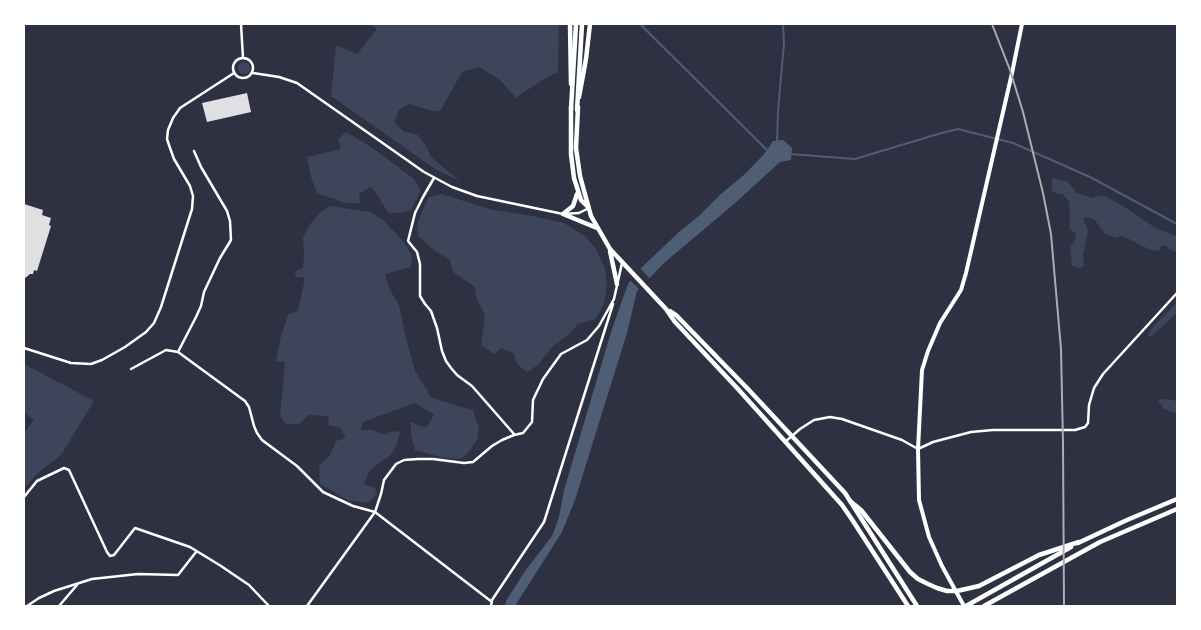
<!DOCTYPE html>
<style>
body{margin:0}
#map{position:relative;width:1201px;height:630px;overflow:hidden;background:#2d3142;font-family:"Archivo Narrow",sans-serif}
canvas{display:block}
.frame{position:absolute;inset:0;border:25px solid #fff;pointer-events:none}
</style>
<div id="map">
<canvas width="1201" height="630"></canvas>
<div class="frame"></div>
</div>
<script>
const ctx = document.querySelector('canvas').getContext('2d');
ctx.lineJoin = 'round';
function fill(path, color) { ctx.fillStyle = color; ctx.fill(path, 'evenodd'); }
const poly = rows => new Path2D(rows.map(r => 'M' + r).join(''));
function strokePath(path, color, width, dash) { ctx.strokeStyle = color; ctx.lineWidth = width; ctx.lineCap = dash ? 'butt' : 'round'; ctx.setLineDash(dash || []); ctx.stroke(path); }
const green = poly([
 [371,24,559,24,558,72,542,80,516,98,500,80,479,67,462,72,440,111,433,111,409,104,399,110,394,122,403,131,418,135,426,146,431,157,460,181,435,169,331,96,336,45,357,54,377,29],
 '238 68a6 6 0 1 1 12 0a6 6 0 1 1-12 0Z',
 [346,132,370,146,414,179,421,190,411,210,399,213,388,213,376,193,370,187,359,194,360,203,345,203,317,193,311,177,307,157,341,149,338,139],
 [1054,178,1068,182,1077,193,1093,198,1098,195,1107,197,1126,208,1154,227,1170,234,1177,236,1177,252,1170,250,1166,246,1161,246,1159,251,1151,250,1140,245,1129,239,1120,236,1116,238,1105,234,1094,219,1087,217,1083,218,1088,231,1083,256,1084,266,1080,268,1072,266,1070,246,1074,242,1076,237,1074,232,1070,229,1069,222,1070,219,1069,201,1062,194,1057,194,1052,191,1052,180],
 [442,194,489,209,532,216,564,223,573,229,585,236,596,249,605,268,607,286,604,304,596,319,578,324,568,335,553,346,538,365,527,372,517,364,514,354,502,348,494,354,481,345,485,315,476,297,475,287,453,272,450,260,435,251,418,236,417,224,423,209,429,197],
 [329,206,371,212,384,221,404,242,412,256,411,267,385,274,390,290,399,305,407,342,415,371,431,397,454,405,473,410,479,428,477,440,469,452,461,459,440,457,415,450,411,436,411,422,426,428,434,415,415,403,363,422,361,430,372,430,384,435,391,431,400,432,397,444,391,455,379,463,370,470,364,484,375,488,377,495,367,503,347,500,320,484,319,466,330,455,336,441,346,438,341,428,329,425,328,416,309,415,299,424,286,424,280,416,285,362,276,361,281,336,288,315,298,311,305,278,296,277,295,272,303,268,304,253,303,237,310,224,320,213],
 [1177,302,1177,313,1151,337,1148,335,1152,328],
 [24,364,94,401,61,455,39,472,24,488,24,433,34,420,24,412],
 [1166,399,1177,401,1177,414,1164,409,1158,400]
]);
const water = poly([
 [783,140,792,148,791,160,780,162,734,204,664,263,637,291,627,333,575,500,562,532,515,606,505,606,506,601,525,571,552,536,559,517,564,490,612,329,628,284,640,269,679,232,700,215,721,194,745,174,765,153,773,141]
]);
const pier = poly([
 [639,267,651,280,641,291,629,279]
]);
const stream = poly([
 [640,24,768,151],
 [777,141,778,111,784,43,783,24],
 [790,154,855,159,938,134,958,129,1013,143,1090,177,1177,224]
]);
const building = poly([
 [247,93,251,112,207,122,202,103],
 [24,204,43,210,42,215,51,218,49,225,51,226,37,271,34,270,33,274,30,274,24,279]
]);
const minor = poly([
 [241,24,243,58],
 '233 68a10 10 0 1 1 20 0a10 10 0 1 1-20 0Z',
 [253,73,279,77,297,83,424,172,452,187,477,196,563,214,579,213,589,208],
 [434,178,423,197,415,213,408,241,417,252,420,264,420,296,425,304,431,311,437,328,442,351,446,361,451,368,457,375,472,386,514,434],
 [24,348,71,363,91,364,102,360,125,347,146,332,154,323,161,307,192,209,193,196,190,186,174,159,170,148,167,139,168,130,173,118,180,108,234,73],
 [178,352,196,317,201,306,204,292,220,258,231,240,230,221,227,211,201,167,194,151],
 [131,369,166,350,178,352,245,401,249,407,254,426,257,433,262,440,297,466,323,492,353,506,375,512,381,494,384,480,396,464,404,460,418,459,433,459,464,463,473,462,492,446,502,440,514,435,523,433,532,422,533,400,543,379,561,354,587,340,599,326,614,299,622,263],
 [785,442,800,429,814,420,830,417,842,419,902,440,918,449,933,442,971,432,993,430,1075,430,1085,427,1088,423,1089,405,1094,388,1103,374,1177,293],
 [24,497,37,481,64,468,69,470,107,552,110,556,114,555,135,528,190,547,221,566,249,585,269,606],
 [27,606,39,598,54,591,92,579,138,574,178,575,196,552],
 [59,606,77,585],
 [307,606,375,512,492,602],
 [491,606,492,600,544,522,613,304]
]);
const secondary = poly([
 [964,606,942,566,929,537,919,500,918,449,922,370,928,351,940,323,961,290,966,273,1012,73,1022,24]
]);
const primary = poly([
 [570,24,571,84],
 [579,97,586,59,590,24],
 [571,107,571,154,574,178,581,200,588,207],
 [578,107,576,148,580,176,591,216,610,249,666,309,675,322,738,389,842,505,853,521,908,606],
 [577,194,573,206,563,214,597,228],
 [610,251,617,284],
 [670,311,676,315,748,389,845,493,917,606]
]);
const trunk = poly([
 [571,109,576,24],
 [577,110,582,24],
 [850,501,861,510,910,572,918,579,928,584,937,588,947,591,957,591,979,586,1039,555,1079,542],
 [1078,543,1127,520,1177,499],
 [966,606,1071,547],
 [984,606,1080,553,1100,542,1177,509]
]);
const rail = poly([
 [992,24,1010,70,1023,112,1043,193,1051,234,1061,349,1063,443,1064,606]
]);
fill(green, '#3c4559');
fill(water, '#4f5d75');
fill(pier, '#2d3142');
strokePath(stream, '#4f5d75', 2);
fill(building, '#e0e0e3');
strokePath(minor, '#fff', 2.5);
strokePath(secondary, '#fff', 4);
strokePath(primary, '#fff', 4.5);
strokePath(trunk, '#fff', 4.5);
strokePath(rail, '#abadb3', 2);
</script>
